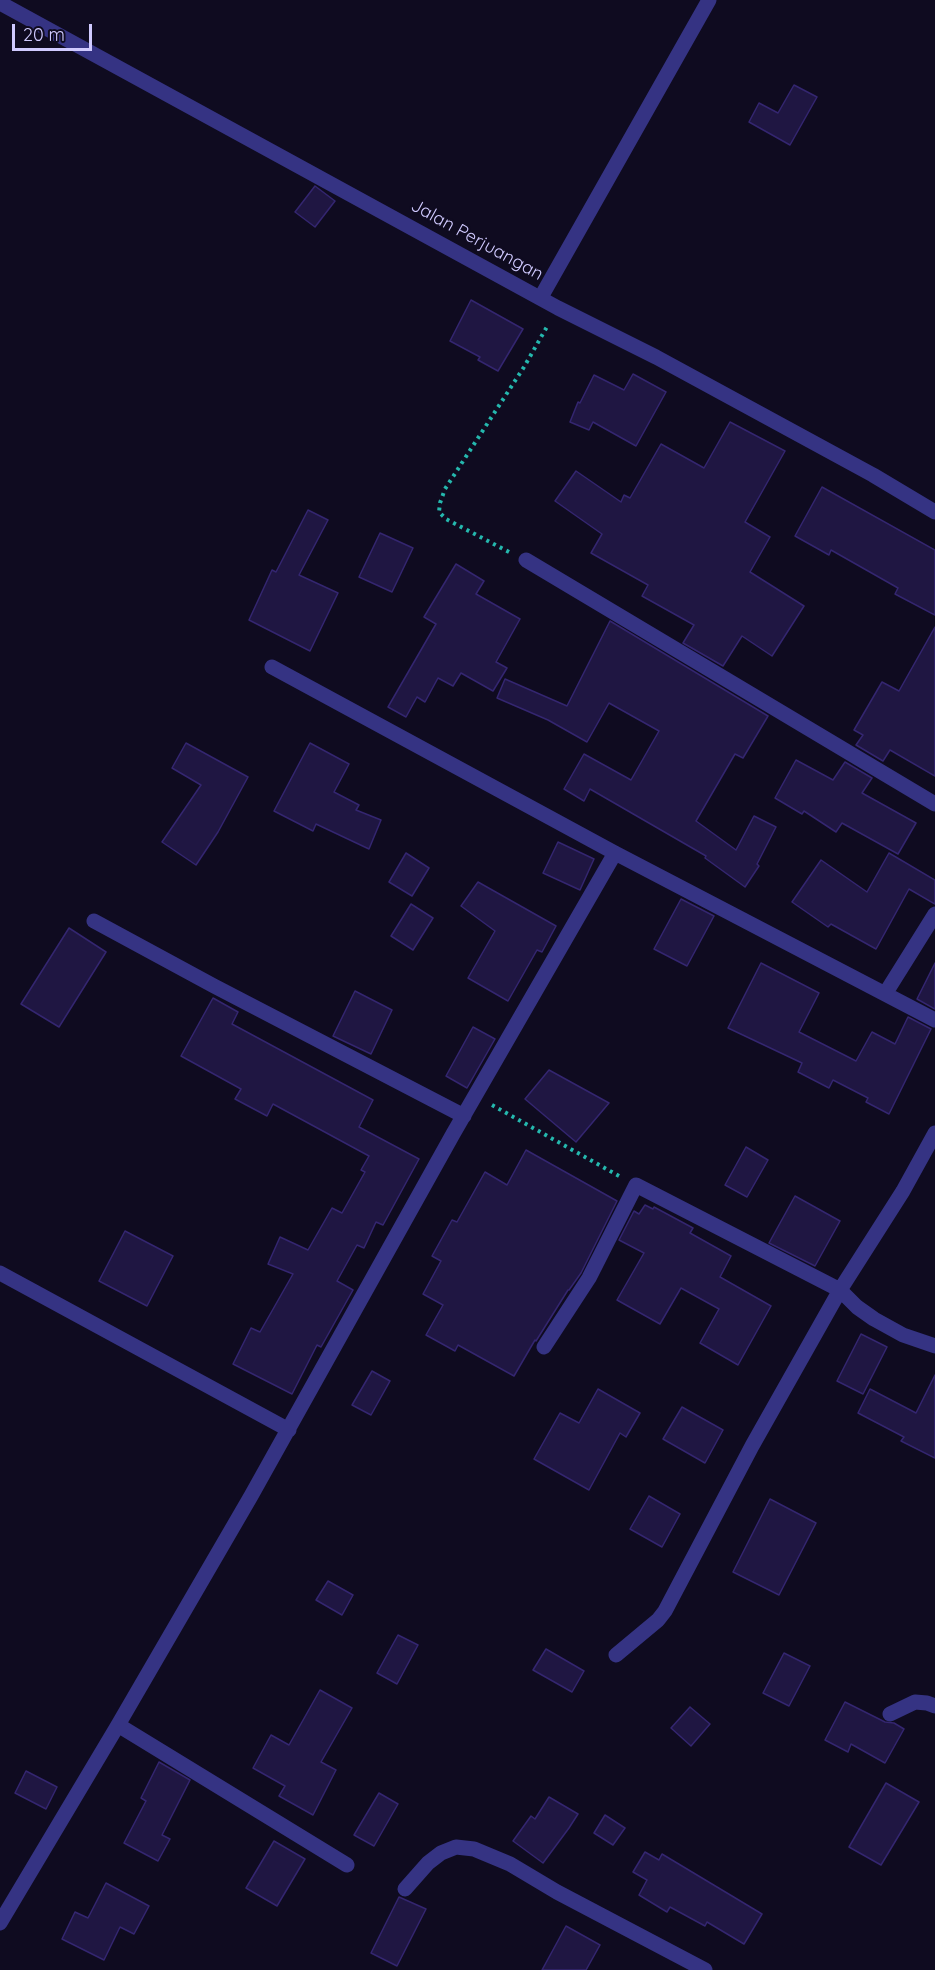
<!DOCTYPE html>
<style>
body{margin:0}
#map{position:relative;width:935px;height:1970px;overflow:hidden;background:#0f0b20;font-family:Quicksand,sans-serif}
canvas{display:block}
.scale{position:absolute;left:12px;top:24px;width:80px;height:27px;box-sizing:border-box;border:3px solid #d0caff;border-top:0;padding-left:8px;font-size:18px;line-height:21px;white-space:nowrap;color:#d0caff;-webkit-text-stroke:4px #0f0b20;paint-order:stroke}
</style>
<div id="map">
<canvas width="935" height="1970"></canvas>
<div class="scale">20 m</div>
</div>
<script>
const ctx = document.querySelector('canvas').getContext('2d');
ctx.lineJoin = 'round';
function fill(path, color) { ctx.fillStyle = color; ctx.fill(path, 'evenodd'); }
const poly = rows => new Path2D(rows.map(r => 'M' + r).join(''));
function strokePath(path, color, width, dash) { ctx.strokeStyle = color; ctx.lineWidth = width; ctx.lineCap = dash ? 'butt' : 'round'; ctx.setLineDash(dash || []); ctx.stroke(path); }
function drawText(font, color, halo, rows, align = 'center') {
  ctx.font = font + ' Quicksand,sans-serif'; ctx.lineWidth = 4.5; ctx.setLineDash([]); ctx.textBaseline = 'middle'; ctx.strokeStyle = halo; ctx.fillStyle = color; for (const [text, x, y, turn = 0] of rows) {
    ctx.save(); ctx.translate(x, y); ctx.rotate((+turn || 0) * Math.PI / 180); ctx.textAlign = isNaN(turn) ? turn : align; if (halo) ctx.strokeText(text, 0, 0); ctx.fillText(text, 0, 0); ctx.restore();
  }
}
const building = poly([
 [794,85,817,97,790,145,749,122,759,103,778,113,794,85],
 [315,186,335,201,315,227,295,212,315,186],
 [471,300,523,329,498,371,478,360,480,357,450,341,471,300],
 [633,374,666,392,636,446,593,422,589,430,570,422,578,402,580,403,594,375,624,390,633,374],
 [730,422,785,451,745,522,770,537,750,572,804,606,772,656,742,636,723,666,683,643,694,625,642,596,648,585,591,553,602,534,555,501,576,471,621,502,624,495,630,498,661,444,704,468,730,422],
 [822,487,935,550,935,615,895,594,898,588,831,550,829,555,795,536,822,487],
 [308,510,328,520,299,575,338,593,310,651,249,620,272,570,276,572,308,510],
 [380,533,413,548,392,592,359,577,380,533],
 [456,564,484,581,476,594,520,619,496,662,507,668,493,691,461,673,453,686,438,678,425,702,417,697,406,717,388,707,436,624,424,617,456,564],
 [610,621,768,716,743,758,735,754,696,821,736,850,754,816,776,827,757,864,759,866,745,887,705,858,706,856,590,789,584,801,564,789,584,754,631,780,659,731,609,703,587,742,548,720,497,698,505,679,567,706,610,621],
 [935,627,935,776,890,750,883,761,856,745,863,735,854,730,882,682,899,691,935,627],
 [186,743,248,777,218,832,196,865,162,842,201,785,172,768,186,743],
 [310,743,349,764,334,792,359,805,356,810,381,820,369,849,316,824,313,831,274,811,310,743],
 [796,760,833,780,845,762,872,778,862,793,916,823,898,854,842,823,836,832,804,811,802,814,775,798,796,760],
 [558,842,594,859,580,890,543,873,558,842],
 [406,853,429,868,412,896,389,882,406,853],
 [889,853,935,880,935,904,909,889,876,949,831,924,828,927,792,902,821,860,867,892,889,853],
 [478,882,556,926,542,952,537,950,508,1001,468,978,495,931,461,906,478,882],
 [681,899,714,916,687,966,654,949,681,899],
 [411,904,433,918,413,950,391,936,411,904],
 [69,928,106,952,59,1027,21,1004,69,928],
 [761,963,819,993,799,1032,856,1061,872,1032,895,1044,908,1017,931,1029,889,1114,866,1102,868,1098,833,1080,829,1088,798,1072,802,1063,728,1028,761,963],
 [935,963,935,1009,917,999,935,963],
 [355,991,392,1010,371,1054,333,1036,355,991],
 [213,998,238,1012,232,1024,373,1100,359,1127,419,1159,383,1225,376,1222,364,1248,357,1245,337,1281,353,1290,321,1347,317,1345,292,1394,233,1364,251,1328,260,1332,293,1274,268,1264,280,1237,308,1250,332,1208,342,1213,365,1172,361,1170,369,1156,273,1104,267,1116,235,1099,241,1089,181,1056,213,998],
 [473,1027,495,1039,467,1088,446,1076,473,1027],
 [549,1070,609,1103,576,1142,525,1099,549,1070],
 [746,1147,768,1160,747,1197,725,1185,746,1147],
 [526,1150,617,1201,581,1273,569,1290,568,1290,536,1341,535,1340,514,1376,458,1345,455,1351,426,1335,443,1305,423,1294,441,1261,432,1256,452,1220,457,1222,485,1172,507,1185,526,1150],
 [795,1196,840,1221,815,1266,769,1243,795,1196],
 [645,1205,653,1209,654,1207,693,1228,690,1233,731,1256,720,1277,771,1306,738,1365,700,1343,719,1309,681,1288,660,1324,617,1300,644,1253,619,1240,634,1211,639,1214,645,1205],
 [125,1231,173,1256,147,1306,99,1281,125,1231],
 [861,1334,887,1347,863,1394,837,1381,861,1334],
 [372,1371,390,1381,371,1415,352,1405,372,1371],
 [935,1375,935,1458,901,1441,904,1437,858,1413,870,1389,916,1413,935,1375],
 [598,1389,640,1413,626,1437,620,1433,589,1490,534,1459,560,1413,579,1423,598,1389],
 [682,1407,723,1430,705,1463,663,1439,682,1407],
 [649,1496,680,1514,662,1547,630,1529,649,1496],
 [770,1499,816,1523,779,1595,733,1572,770,1499],
 [328,1581,353,1595,342,1615,316,1600,328,1581],
 [398,1635,418,1645,397,1684,377,1673,398,1635],
 [546,1649,584,1671,572,1692,533,1670,546,1649],
 [784,1653,810,1666,789,1706,763,1693,784,1653],
 [320,1690,352,1708,321,1762,336,1770,313,1815,279,1796,285,1786,253,1768,271,1735,289,1745,320,1690],
 [845,1702,885,1722,894,1723,904,1729,885,1763,851,1744,848,1752,825,1740,845,1702],
 [690,1707,710,1724,691,1746,671,1728,690,1707],
 [159,1762,190,1780,162,1835,170,1839,158,1861,124,1843,146,1801,141,1798,159,1762],
 [26,1771,57,1787,46,1809,15,1793,26,1771],
 [886,1783,919,1802,881,1865,849,1847,886,1783],
 [379,1793,398,1804,374,1846,354,1835,379,1793],
 [549,1797,578,1814,569,1828,543,1863,513,1841,531,1816,535,1819,549,1797],
 [605,1815,625,1828,613,1845,594,1833,605,1815],
 [274,1841,305,1859,277,1906,246,1888,274,1841],
 [645,1852,659,1860,662,1854,762,1914,744,1944,707,1922,705,1926,670,1907,667,1912,639,1895,647,1880,633,1872,645,1852],
 [106,1883,149,1906,134,1934,120,1927,104,1960,62,1939,75,1912,88,1918,106,1883],
 [399,1897,426,1909,397,1966,371,1953,399,1897],
 [566,1926,600,1945,586,1970,542,1970,566,1926]
]);
const path = poly([
 [509,552,446,519,439,512,440,503,445,489,524,367,548,325],
 [492,1105,619,1176]
]);
const minor = poly([
 [0,3,558,308,656,357,873,475,935,512],
 [541,297,709,0],
 [526,560,935,804],
 [272,667,615,853,935,1020],
 [94,921,214,986,464,1116],
 [885,994,935,914],
 [0,1273,289,1430],
 [544,1347,589,1278,636,1185,840,1290,903,1191,935,1133],
 [616,1655,658,1620,665,1611,752,1446,840,1290,857,1307,874,1319,903,1335,935,1346],
 [890,1714,915,1702,927,1703,935,1706],
 [118,1725,347,1865],
 [405,1889,428,1863,441,1853,456,1847,474,1849,510,1864,557,1892,705,1970],
 [0,1923,118,1725,251,1496,453,1134,615,853]
]);
const streetNames = [
 ["Jalan Perjuangan",477,240,29]
];
fill(building, '#1f1642');
strokePath(building, '#342670', 1.5);
strokePath(path, '#25b8ae', 4, [3, 4.5]);
strokePath(minor, '#353383', 15);
drawText('18px', '#d0caff', '#0f0b20', streetNames);
</script>
